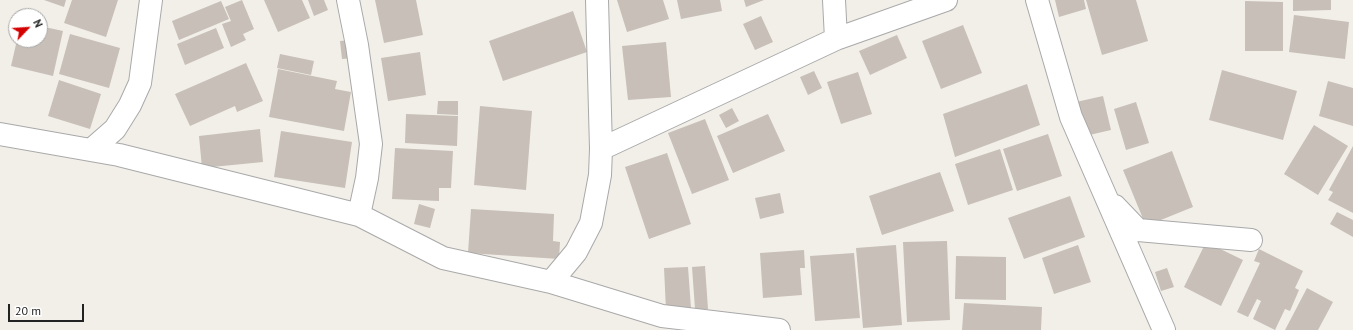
<!DOCTYPE html>
<style>
body{margin:0}
#map{position:relative;width:1353px;height:330px;overflow:hidden;background:#f2efe9;font-family:"PT Sans",sans-serif}
canvas{display:block}
.north{position:absolute;left:8px;top:8px;width:40px;height:40px;box-sizing:border-box;background:#fff;border:1px solid #a7a7a7;border-radius:50%;rotate:65deg;font-size:11px;font-weight:700;line-height:16px;text-align:center;color:#222}
.north::after{content:'';display:block;margin:auto;width:14px;height:18px;background:#d40000;clip-path:polygon(50% 0,100% 100%,50% 72%,0 100%)}
.scale{position:absolute;left:8px;top:304px;width:76px;height:18px;box-sizing:border-box;border:2px solid #222;border-top:0;padding-left:5px;font-size:12px;line-height:14px;white-space:nowrap;color:#222;-webkit-text-stroke:3px #fff;paint-order:stroke}
</style>
<div id="map">
<canvas width="1353" height="330"></canvas>
<div class="north">N</div>
<div class="scale">20 m</div>
</div>
<script>
const ctx = document.querySelector('canvas').getContext('2d');
ctx.lineJoin = 'round';
function fill(path, color) { ctx.fillStyle = color; ctx.fill(path, 'evenodd'); }
const poly = rows => new Path2D(rows.map(r => 'M' + r).join(''));
function strokePath(path, color, width, dash) { ctx.strokeStyle = color; ctx.lineWidth = width; ctx.lineCap = dash ? 'butt' : 'round'; ctx.setLineDash(dash || []); ctx.stroke(path); }
const building = poly([
 [44,0,66,0,64,7],
 [72,0,118,0,106,37,64,23],
 [242,0,254,29,243,34,246,40,231,47,222,24,231,21,225,7],
 [264,0,302,0,310,18,278,32],
 [308,0,324,0,328,10,314,16],
 [375,0,416,0,423,35,384,43],
 [617,0,663,0,669,19,627,32],
 [677,0,720,0,722,11,681,19],
 [744,0,764,0,746,7],
 [1055,0,1084,0,1086,9,1059,17],
 [1086,0,1136,0,1148,41,1102,55],
 [1293,0,1331,0,1331,10,1293,11],
 [221,1,229,19,179,40,172,21],
 [1245,1,1283,2,1283,51,1245,51],
 [573,11,587,52,503,81,489,41],
 [1294,15,1349,22,1345,59,1289,52],
 [761,16,773,42,755,50,743,24],
 [963,25,982,73,941,89,922,41],
 [40,26,63,31,53,76,11,66,17,40,40,40],
 [216,28,224,48,185,65,177,44],
 [70,34,120,48,109,88,59,74],
 [897,35,907,58,870,75,859,51],
 [352,40,354,58,342,59,340,41],
 [666,42,671,97,628,100,622,46],
 [420,52,426,95,388,101,381,58],
 [280,54,314,61,311,75,277,68],
 [246,63,263,101,237,112,235,106,190,126,175,94],
 [278,69,337,81,335,89,351,92,344,131,269,117],
 [1222,70,1297,91,1283,140,1209,120],
 [814,71,822,88,808,95,800,77],
 [858,72,872,114,841,124,827,82],
 [59,80,101,94,90,129,48,116],
 [1328,81,1353,88,1353,126,1319,116],
 [1027,84,1040,125,955,157,943,114],
 [1103,96,1111,130,1085,136,1076,102],
 [438,101,458,101,458,115,437,114],
 [1136,102,1149,143,1126,150,1114,109],
 [480,106,532,111,526,190,474,185],
 [732,108,739,121,726,128,719,115],
 [406,114,458,116,457,146,405,143],
 [768,114,785,151,733,173,717,136],
 [705,119,729,180,692,194,668,133],
 [1314,125,1348,146,1318,195,1284,174],
 [260,129,263,162,202,168,199,136],
 [281,131,352,142,345,188,274,177],
 [1048,134,1062,176,1017,191,1003,149],
 [1353,146,1353,213,1328,200,1333,192,1329,190],
 [395,148,453,151,451,188,439,188,439,201,392,199],
 [1000,149,1013,190,968,205,955,164],
 [1172,151,1193,207,1146,226,1123,170],
 [667,153,691,224,649,239,625,167],
 [940,172,954,211,882,235,869,196],
 [780,193,784,213,760,219,755,198],
 [1070,196,1085,237,1024,259,1008,218],
 [419,204,435,209,430,228,414,224],
 [471,209,554,214,553,241,560,242,559,259,468,253],
 [1337,212,1353,220,1353,237,1330,224],
 [947,241,950,320,907,322,903,242],
 [1206,242,1243,260,1221,306,1184,287],
 [896,245,902,325,863,328,856,248],
 [1078,245,1091,282,1054,294,1042,258],
 [1259,249,1303,271,1295,288,1299,290,1290,311,1285,309,1275,330,1253,319,1261,301,1257,299,1248,317,1237,312,1260,263,1254,261],
 [804,250,805,268,800,268,802,295,763,298,760,253],
 [854,253,860,318,815,321,810,256],
 [956,256,1006,257,1006,300,955,299],
 [705,266,708,309,695,309,692,267],
 [688,267,691,308,666,310,664,268],
 [1167,268,1174,287,1161,291,1155,272],
 [1307,288,1333,302,1318,330,1285,330],
 [964,303,1042,307,1041,330,962,330]
]);
const minor = poly([
 [348,0,357,45,371,144,367,178,359,215],
 [834,0,836,39],
 [1037,0,1071,117,1164,330],
 [0,134,119,155,359,215,443,258,551,282,662,316,779,330],
 [601,149,836,39,946,0],
 [91,150,115,129,130,105,140,83,151,0],
 [1115,206,1138,230,1251,240],
 [551,282,576,252,591,223,600,175,601,149,597,0]
]);
fill(building, '#c7bfb8');
strokePath(minor, '#a9a9a9', 24);
strokePath(minor, '#fff', 22);
</script>
